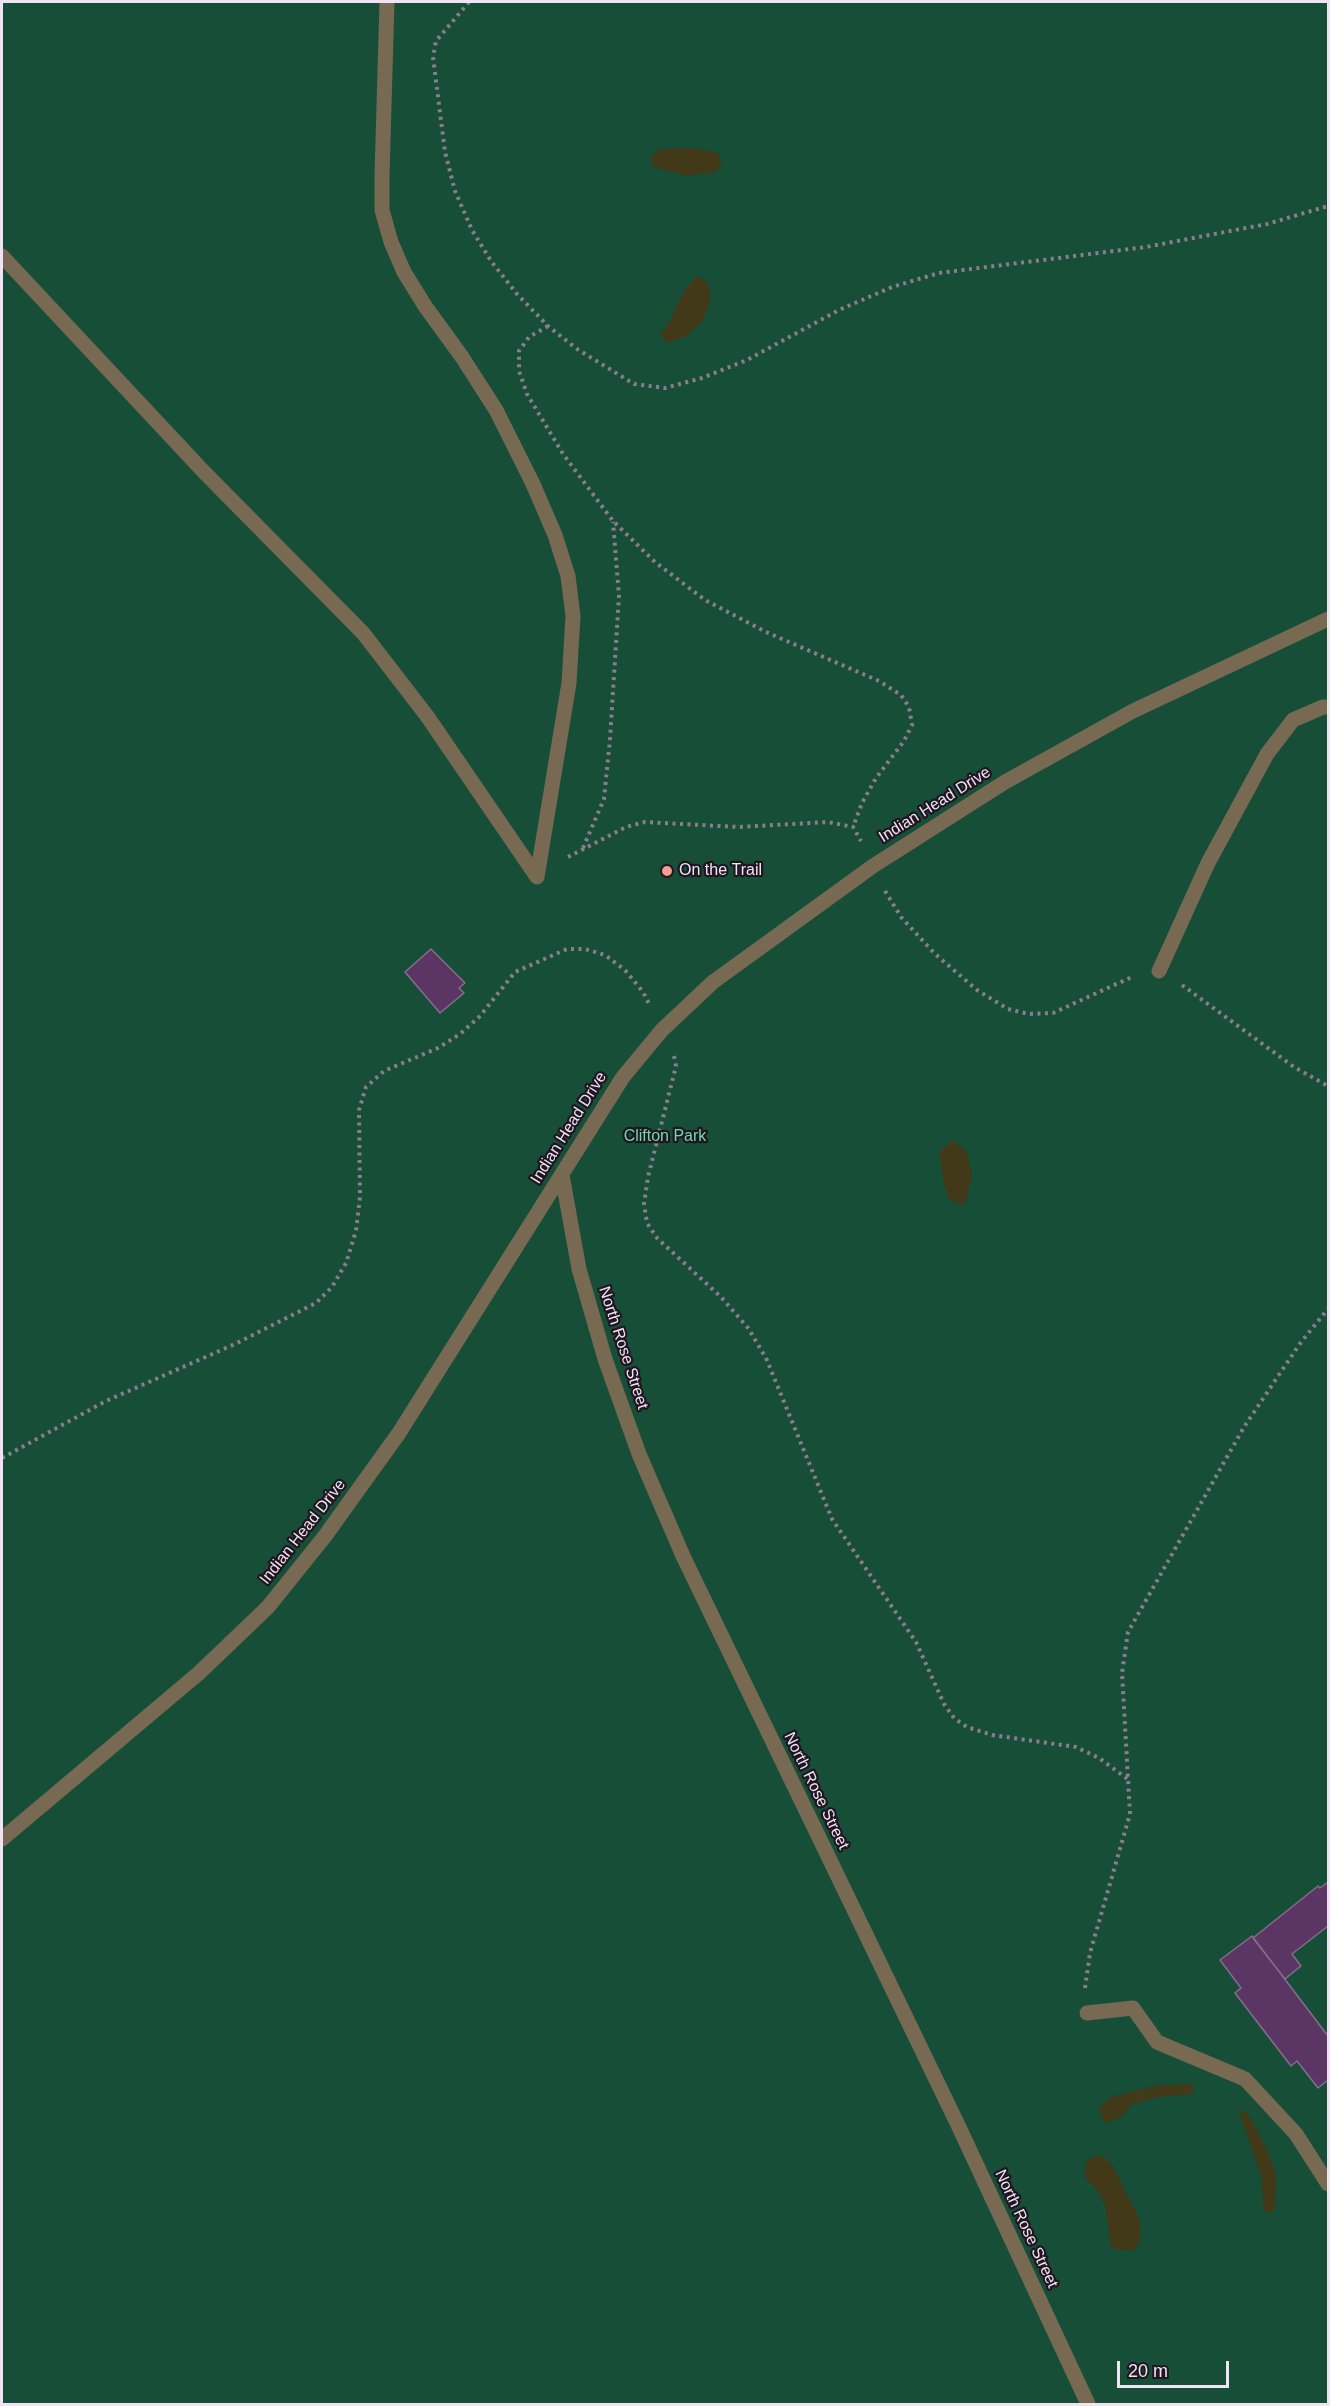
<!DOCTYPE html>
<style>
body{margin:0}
#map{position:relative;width:1330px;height:2406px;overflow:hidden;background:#3d2a42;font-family:Arial,sans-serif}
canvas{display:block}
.frame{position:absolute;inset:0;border:3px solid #f0e3f3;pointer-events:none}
.scale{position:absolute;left:1117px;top:2361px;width:112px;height:27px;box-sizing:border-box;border:3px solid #f0e3f3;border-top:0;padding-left:8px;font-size:18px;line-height:21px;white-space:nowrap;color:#f0e3f3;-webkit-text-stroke:4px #1f1621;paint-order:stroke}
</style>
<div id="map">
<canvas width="1330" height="2406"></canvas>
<div class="frame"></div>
<div class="scale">20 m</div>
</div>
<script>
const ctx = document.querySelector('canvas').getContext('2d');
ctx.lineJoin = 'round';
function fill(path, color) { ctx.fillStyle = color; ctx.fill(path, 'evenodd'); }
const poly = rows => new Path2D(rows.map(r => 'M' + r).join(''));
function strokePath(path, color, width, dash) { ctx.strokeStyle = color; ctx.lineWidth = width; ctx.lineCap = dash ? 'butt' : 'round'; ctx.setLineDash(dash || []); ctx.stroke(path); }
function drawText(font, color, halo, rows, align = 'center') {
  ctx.font = font + ' Arial,sans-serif'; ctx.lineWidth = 4.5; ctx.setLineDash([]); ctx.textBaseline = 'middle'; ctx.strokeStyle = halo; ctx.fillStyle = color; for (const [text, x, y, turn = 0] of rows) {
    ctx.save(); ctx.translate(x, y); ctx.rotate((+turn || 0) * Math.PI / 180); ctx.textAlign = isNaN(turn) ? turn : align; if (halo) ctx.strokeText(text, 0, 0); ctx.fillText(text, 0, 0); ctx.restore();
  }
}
const green = poly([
 [2,2,1328,2,1328,2404,2,2404]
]);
const sand = poly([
 [692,148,717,152,722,164,715,172,686,176,652,166,651,156,660,149],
 [697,276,708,283,710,300,703,320,685,337,666,343,660,333,666,328,685,289],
 [952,1141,966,1150,972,1175,965,1205,949,1200,943,1180,939,1152],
 [1194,2084,1193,2094,1157,2097,1131,2105,1122,2117,1105,2123,1098,2108,1111,2097,1159,2085],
 [1238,2109,1248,2114,1265,2145,1276,2173,1275,2211,1264,2212,1261,2176],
 [1094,2156,1103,2156,1111,2163,1139,2218,1141,2238,1134,2251,1111,2248,1105,2205,1098,2191,1085,2178,1085,2163]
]);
const building = poly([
 [431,949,465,983,459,988,464,993,440,1013,405,972,431,949],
 [1328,1882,1328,1926,1292,1954,1301,1966,1285,1979,1253,1938,1318,1886,1320,1888,1328,1882],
 [1252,1936,1328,2036,1328,2080,1318,2088,1297,2061,1291,2066,1235,1993,1241,1988,1220,1960,1252,1936]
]);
const path = poly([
 [469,2,436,41,433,57,445,152,455,191,472,230,491,261,517,294,548,326,577,349,634,384,665,388,702,378,747,360,839,310,892,287,939,273,1146,247,1267,224,1328,206],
 [548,326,529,337,519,351,519,371,527,394,563,454,613,521,655,562,705,600,766,632,879,681,901,695,909,707,912,725,904,741,876,778,862,803,853,827],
 [583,848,604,799,610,739,619,596,613,522],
 [568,857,626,827,645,822,738,827,828,822,853,827,861,841],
 [885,891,901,917,935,954,977,990,1008,1009,1029,1014,1053,1013,1134,976],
 [1182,985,1294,1067,1328,1086],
 [674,1056,676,1066,648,1177,644,1204,647,1223,657,1238,721,1297,748,1328,766,1358,832,1519,916,1642,944,1704,954,1718,967,1727,992,1735,1076,1747,1099,1758,1129,1780],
 [2,1458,106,1401,235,1344,316,1303,332,1287,346,1263,356,1231,360,1197,359,1110,366,1087,384,1071,438,1048,460,1034,480,1016,515,972,567,949,585,949,605,955,625,970,643,992,650,1006],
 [1085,1988,1090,1953,1130,1814,1122,1673,1128,1632,1244,1427,1301,1342,1328,1309]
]);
const minor = poly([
 [387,2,382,175,382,210,391,242,404,272,425,306,462,357,496,410,533,484,555,535,568,576,573,616,569,683,537,877],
 [2,256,203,471,363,633,427,716,537,877],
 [1159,971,1208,863,1267,754,1293,720,1323,707,1328,707],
 [562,1175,579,1269,605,1359,639,1454,683,1556,958,2125,1088,2404],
 [2,1839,199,1673,268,1607,325,1536,399,1433,623,1077,662,1030,713,982,873,866,1005,782,1133,711,1328,619],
 [1087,2013,1133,2008,1157,2042,1245,2079,1296,2134,1328,2184]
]);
const markers = [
 [667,871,6,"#f59c92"]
];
const streetNames = [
 ["Indian Head Drive",935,805,-32],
 ["Indian Head Drive",569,1128,-58],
 ["North Rose Street",623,1348,72],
 ["Indian Head Drive",303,1532,-52],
 ["North Rose Street",816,1791,64],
 ["North Rose Street",1026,2229,65]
];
const poiNames = [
 ["On the Trail",679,871]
];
const parkNames = [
 ["Clifton Park",665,1137]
];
fill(green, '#174e37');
fill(sand, '#423919');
fill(building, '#5b3664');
strokePath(building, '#856e8a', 1.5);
strokePath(path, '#8d7c91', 4, [3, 4.5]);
strokePath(minor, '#786952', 15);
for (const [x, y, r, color] of markers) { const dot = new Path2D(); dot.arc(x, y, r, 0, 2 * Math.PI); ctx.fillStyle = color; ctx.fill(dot); strokePath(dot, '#1f1621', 2); }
drawText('16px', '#f0e3f3', '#1f1621', streetNames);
drawText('16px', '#f0e3f3', '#1f1621', poiNames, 'left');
drawText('16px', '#73d8a9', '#1f1621', parkNames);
</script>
